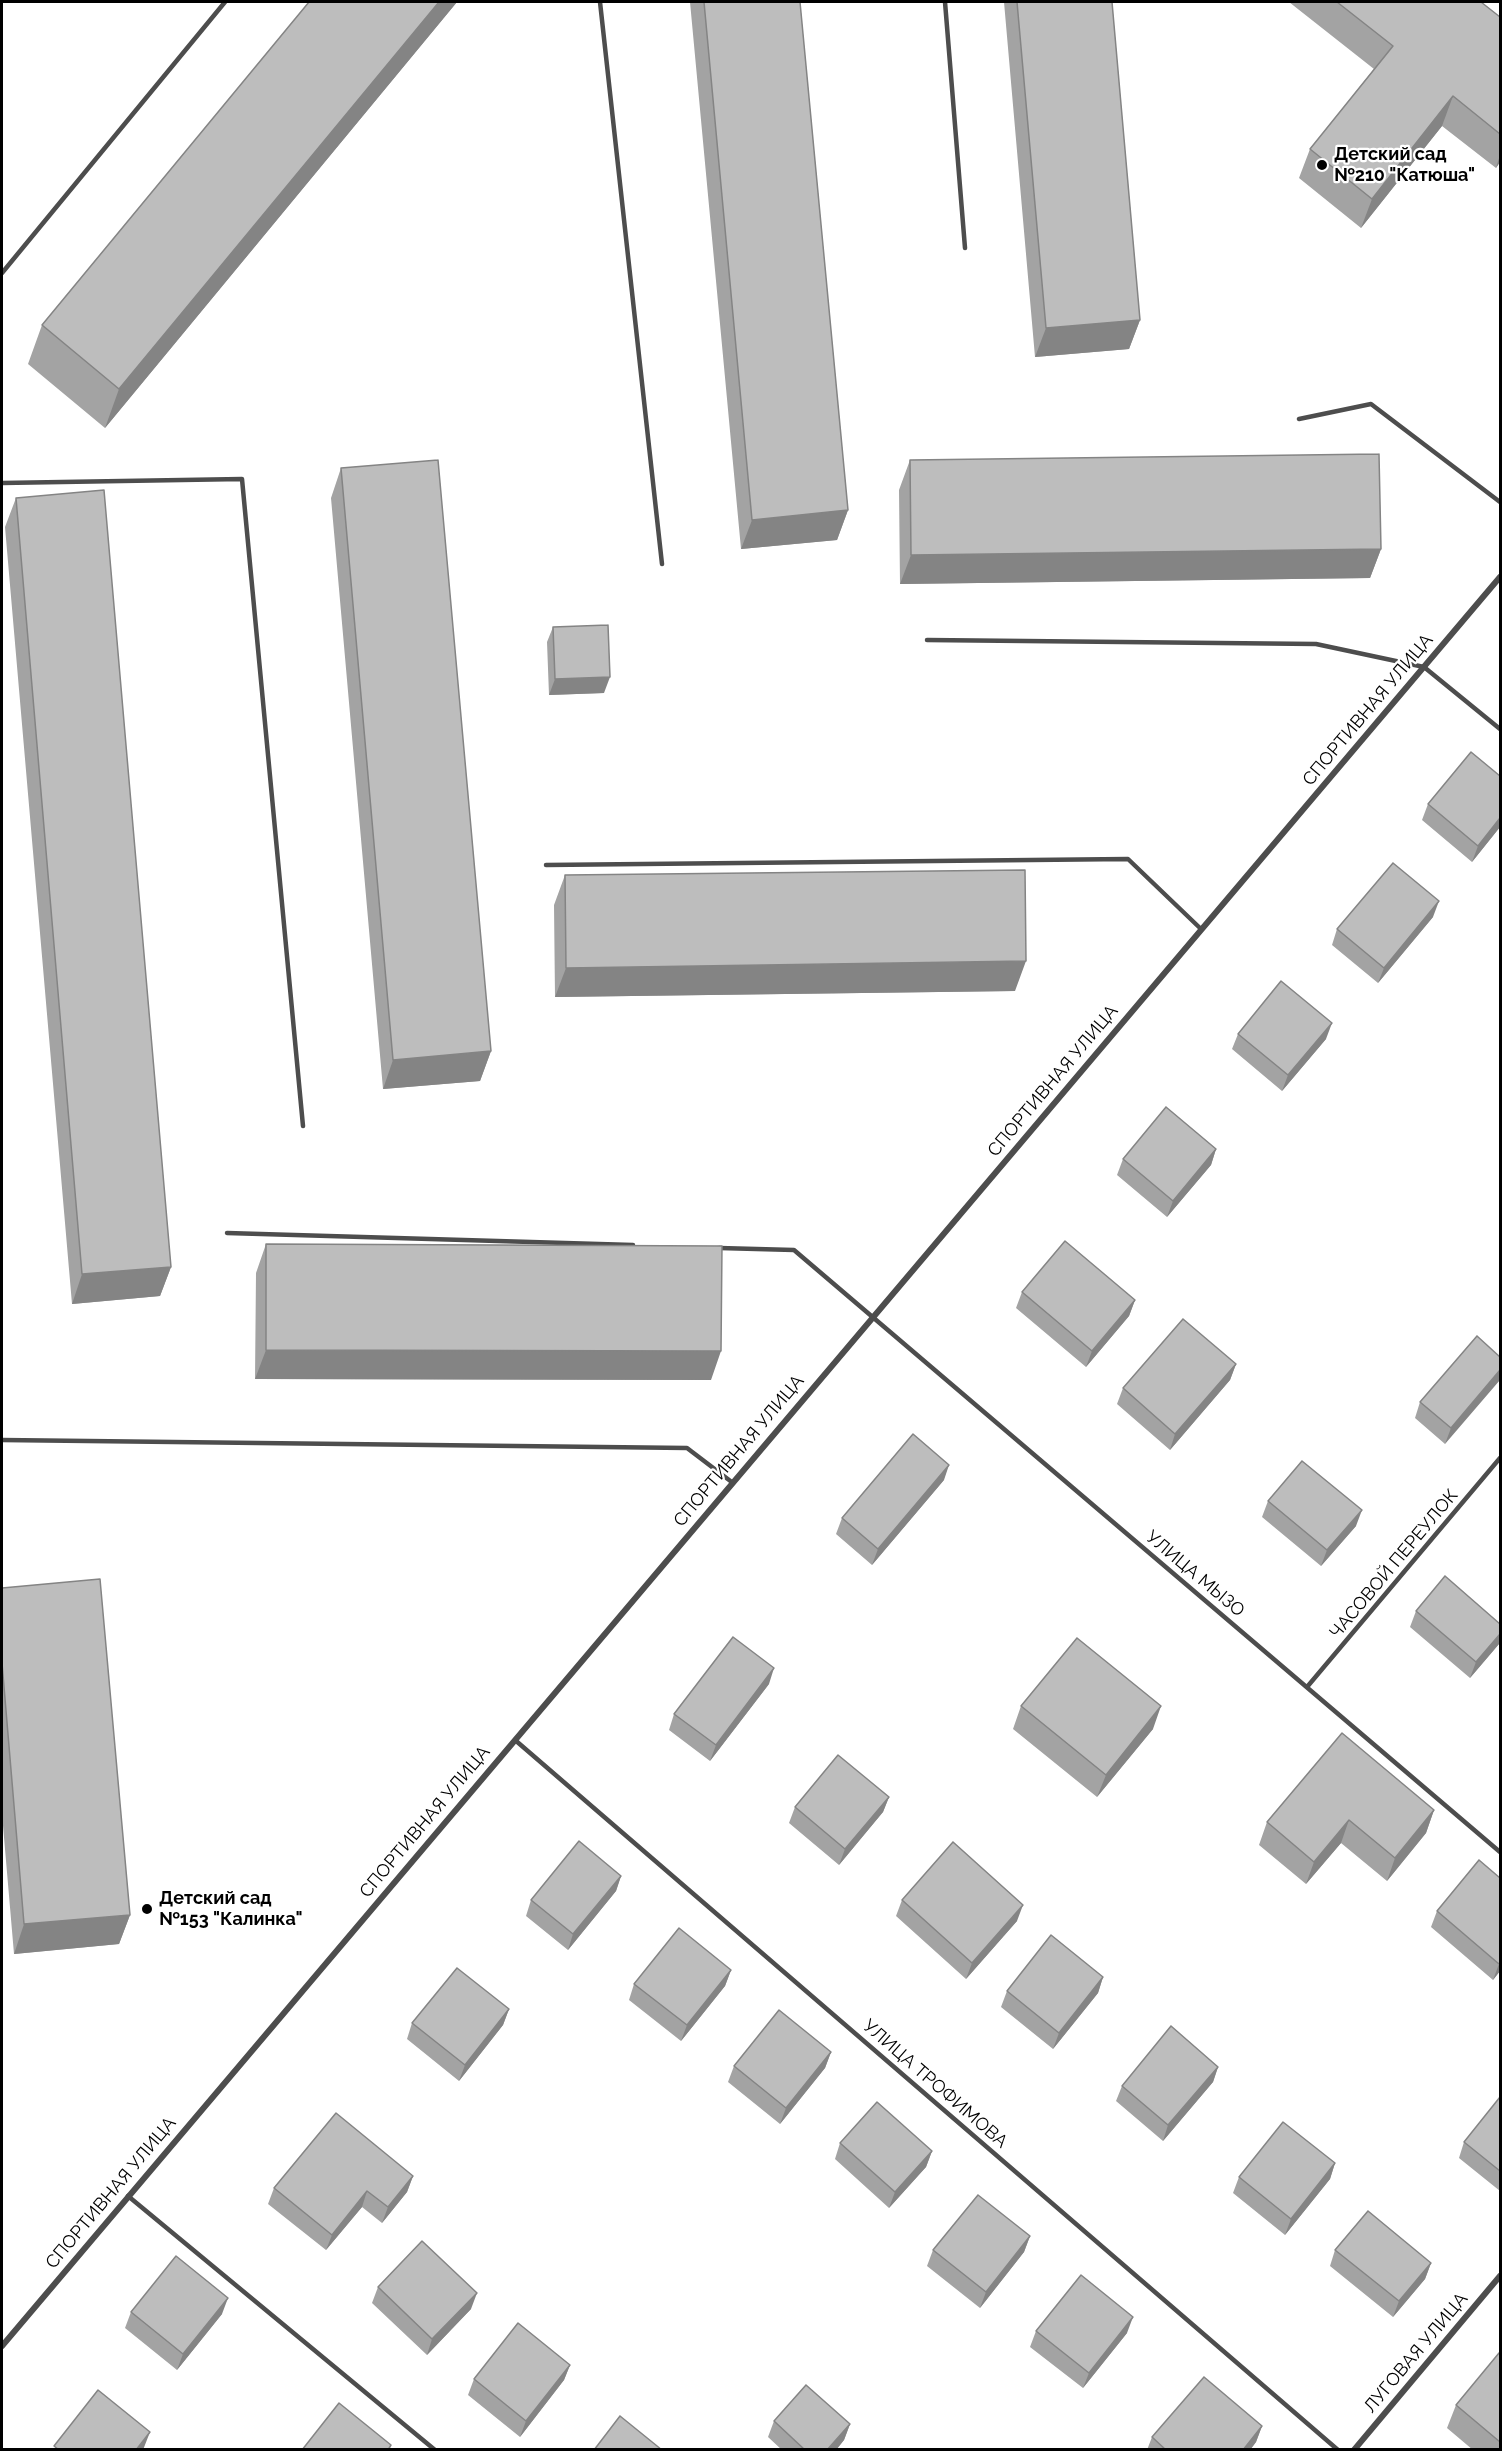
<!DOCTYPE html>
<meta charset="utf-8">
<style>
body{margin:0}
#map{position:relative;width:1502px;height:2451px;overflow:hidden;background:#fff;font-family:Raleway,sans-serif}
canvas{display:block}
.frame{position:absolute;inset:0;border:3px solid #000;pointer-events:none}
</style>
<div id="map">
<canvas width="1502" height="2451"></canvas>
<div class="frame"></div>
</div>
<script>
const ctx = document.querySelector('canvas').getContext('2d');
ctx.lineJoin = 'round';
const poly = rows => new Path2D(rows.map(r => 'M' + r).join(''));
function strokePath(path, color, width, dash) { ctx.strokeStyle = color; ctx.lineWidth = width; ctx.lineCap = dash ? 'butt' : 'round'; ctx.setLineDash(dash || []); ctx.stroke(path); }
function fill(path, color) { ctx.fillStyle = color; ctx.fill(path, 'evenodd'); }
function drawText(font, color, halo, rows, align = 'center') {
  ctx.font = font + ' Raleway,sans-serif'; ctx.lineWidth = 4.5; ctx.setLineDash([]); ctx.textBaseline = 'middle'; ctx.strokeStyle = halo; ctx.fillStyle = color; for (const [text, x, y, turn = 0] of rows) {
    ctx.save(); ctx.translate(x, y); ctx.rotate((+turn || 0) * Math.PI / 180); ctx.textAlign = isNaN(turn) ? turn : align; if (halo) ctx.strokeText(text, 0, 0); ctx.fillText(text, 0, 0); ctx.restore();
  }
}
const service = poly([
 [600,2,662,564],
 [945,2,965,248],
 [2,273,225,2],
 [1299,419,1371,404,1500,502],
 [2,483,242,479,303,1126],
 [927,640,1316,644,1424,667,1500,729],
 [546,865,1128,859,1201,929],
 [227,1233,633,1245],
 [719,1248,794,1250,1500,1852],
 [2,1440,687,1448,733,1483],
 [1307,1687,1500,1458],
 [515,1740,1338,2450],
 [128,2196,435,2450]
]);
const minor = poly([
 [2,2346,1500,577],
 [1354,2450,1500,2276]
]);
const wall = poly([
 [309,2,457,2,105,428,28,364,42,325],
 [690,2,800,2,848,510,837,540,741,549],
 [1004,2,1112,2,1140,320,1129,349,1035,357],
 [1289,2,1481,2,1500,17,1500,162,1496,168,1442,126,1361,228,1299,178,1310,149,1374,69],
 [910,460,1381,549,1370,578,900,584,899,490],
 [341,468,491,1051,480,1081,383,1089,331,498],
 [16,498,171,1267,160,1296,72,1304,5,527],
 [553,627,604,693,549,695,547,642],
 [1428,804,1500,827,1472,862,1422,820],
 [565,875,1015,991,555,997,554,905],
 [1433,917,1378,983,1332,945,1337,929],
 [1238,1034,1326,1039,1282,1091,1232,1049],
 [1216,1149,1211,1165,1167,1217,1117,1175,1123,1159],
 [266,1244,711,1380,255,1379,256,1273],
 [1022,1292,1135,1300,1129,1316,1086,1367,1016,1308],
 [1500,1357,1445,1444,1415,1418,1420,1402],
 [1236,1364,1230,1380,1170,1450,1117,1404,1123,1388],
 [944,1480,872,1565,836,1534,842,1518],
 [1268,1501,1356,1526,1321,1566,1262,1517],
 [2,1588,130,1915,119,1944,14,1954,2,1814],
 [1416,1611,1499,1644,1470,1678,1410,1627],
 [769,1684,710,1761,669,1730,674,1714],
 [1021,1706,1153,1729,1097,1797,1013,1729],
 [889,1797,883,1812,839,1865,789,1823,795,1807],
 [1434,1810,1426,1833,1387,1881,1341,1843,1306,1884,1259,1845,1267,1822],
 [1479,1860,1500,1971,1493,1980,1431,1927,1437,1911],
 [621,1876,616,1891,568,1950,526,1916,531,1900],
 [902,1900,1017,1921,966,1979,896,1916],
 [731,1970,725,1986,681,2041,629,2000,634,1984],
 [1103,1977,1098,1993,1053,2049,1001,2007,1007,1991],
 [509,2009,503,2025,459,2081,407,2039,412,2023],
 [831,2052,825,2068,780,2124,728,2082,734,2066],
 [1218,2067,1213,2082,1163,2141,1116,2101,1122,2086],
 [1500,2097,1500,2191,1459,2158,1464,2142],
 [840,2143,932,2151,926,2167,889,2208,835,2159],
 [1335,2163,1330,2179,1285,2235,1233,2193,1239,2177],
 [413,2176,407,2192,382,2223,362,2207,326,2250,268,2204,274,2188],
 [1030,2236,1024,2252,980,2308,927,2266,933,2250],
 [1335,2250,1431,2263,1425,2279,1393,2317,1330,2266],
 [378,2287,471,2309,427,2355,372,2303],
 [131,2312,222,2314,177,2370,125,2328],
 [1036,2331,1127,2333,1083,2388,1030,2347],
 [1500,2355,1500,2450,1473,2450,1447,2428,1456,2405],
 [570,2365,564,2380,520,2437,468,2395,474,2379],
 [774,2421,850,2424,844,2440,836,2450,782,2450,768,2437],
 [1262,2426,1256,2442,1250,2450,1147,2450,1152,2437]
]);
const shadedWall = poly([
 [439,2,457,2,105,428,119,389],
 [1453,96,1442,126,1361,228,1372,199],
 [1500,155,1500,162,1496,168],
 [1140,320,1129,349,1035,357,1046,328],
 [848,510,837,540,741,549,752,520],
 [1381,549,1370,578,900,584,911,555],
 [610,677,604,693,549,695,555,679],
 [1500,818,1500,827,1472,862,1478,846],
 [1439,901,1433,917,1378,983,1384,968],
 [1026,961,1015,991,555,997,566,968],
 [1332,1023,1326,1039,1282,1091,1288,1075],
 [491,1051,480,1081,383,1089,393,1060],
 [1216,1149,1211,1165,1167,1217,1173,1201],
 [171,1267,160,1296,72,1304,82,1274],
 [1135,1300,1129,1316,1086,1367,1092,1351],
 [266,1350,721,1351,711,1380,255,1379],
 [1236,1364,1230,1380,1170,1450,1175,1434],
 [1500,1370,1500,1380,1445,1444,1451,1428],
 [949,1465,944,1480,872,1565,878,1549],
 [1362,1510,1356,1526,1321,1566,1327,1550],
 [1500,1634,1500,1641,1499,1644,1470,1678,1476,1662],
 [774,1668,769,1684,710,1761,716,1745],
 [1161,1706,1153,1729,1097,1797,1106,1775],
 [889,1797,883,1812,839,1865,845,1849],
 [1434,1810,1426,1833,1387,1881,1395,1858],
 [1349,1820,1341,1843,1306,1884,1314,1862],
 [621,1876,616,1891,568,1950,573,1934],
 [1023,1905,1017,1921,966,1979,972,1963],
 [130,1915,119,1944,14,1954,24,1924],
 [1500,1962,1500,1971,1493,1980,1499,1964],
 [731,1970,725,1986,681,2041,687,2025],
 [1103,1977,1098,1993,1053,2049,1059,2033],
 [509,2009,503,2025,459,2081,465,2065],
 [831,2052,825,2068,780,2124,786,2108],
 [1218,2067,1213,2082,1163,2141,1168,2125],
 [932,2151,926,2167,889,2208,895,2192],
 [1335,2163,1330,2179,1285,2235,1291,2219],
 [413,2176,407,2192,382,2223,388,2207],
 [367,2191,362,2207,326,2250,332,2235],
 [1030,2236,1024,2252,980,2308,986,2292],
 [1431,2263,1425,2279,1393,2317,1399,2301],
 [477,2293,471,2309,427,2355,432,2339],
 [228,2298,222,2314,177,2370,183,2354],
 [1133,2317,1127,2333,1083,2388,1089,2373],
 [570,2365,564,2380,520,2437,526,2421],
 [850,2424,844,2440,836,2450,827,2450],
 [1262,2426,1256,2442,1250,2450,1243,2450],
 [150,2432,143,2450,136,2450]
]);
const building = poly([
 [309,2,439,2,119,389,42,325,309,2],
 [704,2,800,2,848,510,752,520,704,2],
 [1017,2,1112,2,1140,320,1046,328,1017,2],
 [1337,2,1481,2,1500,17,1500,134,1453,96,1372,199,1310,149,1393,46,1337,2],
 [1379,454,1381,549,911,555,910,460,1379,454],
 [438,460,491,1051,393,1060,341,468,438,460],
 [104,490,171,1267,82,1274,16,498,104,490],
 [608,625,610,677,555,679,553,627,608,625],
 [1471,752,1500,776,1500,818,1478,846,1428,804,1471,752],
 [1393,863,1439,901,1384,968,1337,929,1393,863],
 [1025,870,1026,961,566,968,565,875,1025,870],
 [1281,981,1332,1023,1288,1075,1238,1034,1281,981],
 [1166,1107,1216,1149,1173,1201,1123,1159,1166,1107],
 [1065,1241,1135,1300,1092,1351,1022,1292,1065,1241],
 [266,1244,722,1246,721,1351,266,1350,266,1244],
 [1183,1319,1236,1364,1175,1434,1123,1388,1183,1319],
 [1477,1336,1500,1357,1500,1370,1451,1428,1420,1402,1477,1336],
 [913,1434,949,1465,878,1549,842,1518,913,1434],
 [1302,1461,1362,1510,1327,1550,1268,1501,1302,1461],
 [1445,1576,1500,1624,1500,1634,1476,1662,1416,1611,1445,1576],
 [100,1579,130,1915,24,1924,2,1663,2,1588,100,1579],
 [733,1637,774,1668,716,1745,674,1714,733,1637],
 [1077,1638,1161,1706,1106,1775,1021,1706,1077,1638],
 [1342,1733,1434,1810,1395,1858,1349,1820,1314,1862,1267,1822,1342,1733],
 [838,1755,889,1797,845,1849,795,1807,838,1755],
 [579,1841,621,1876,573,1934,531,1900,579,1841],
 [953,1842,1023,1905,972,1963,902,1900,953,1842],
 [1479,1860,1500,1878,1500,1962,1499,1964,1437,1911,1479,1860],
 [679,1928,731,1970,687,2025,634,1984,679,1928],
 [1051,1935,1103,1977,1059,2033,1007,1991,1051,1935],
 [457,1968,509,2009,465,2065,412,2023,457,1968],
 [779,2010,831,2052,786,2108,734,2066,779,2010],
 [1171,2026,1218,2067,1168,2125,1122,2086,1171,2026],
 [1500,2097,1500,2171,1464,2142,1500,2097],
 [877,2102,932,2151,895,2192,840,2143,877,2102],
 [336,2113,413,2176,388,2207,367,2191,332,2235,274,2188,336,2113],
 [1283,2122,1335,2163,1291,2219,1239,2177,1283,2122],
 [978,2195,1030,2236,986,2292,933,2250,978,2195],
 [1368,2211,1431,2263,1399,2301,1335,2250,1368,2211],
 [422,2241,477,2293,432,2339,378,2287,422,2241],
 [176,2256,228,2298,183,2354,131,2312,176,2256],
 [1081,2275,1133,2317,1089,2373,1036,2331,1081,2275],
 [518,2323,570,2365,526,2421,474,2379,518,2323],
 [1499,2353,1500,2355,1500,2442,1456,2405,1499,2353],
 [1204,2377,1262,2426,1243,2450,1166,2450,1152,2437,1204,2377],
 [806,2385,850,2424,827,2450,805,2450,774,2421,806,2385],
 [98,2390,150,2432,136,2450,59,2450,54,2446,98,2390],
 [339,2403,391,2445,388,2450,302,2450,339,2403],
 [620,2416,662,2450,594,2450,620,2416]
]);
const markers = [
 [1322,165,6,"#000"],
 [147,1909,6,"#000"]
];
const poiNames = [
 ["Детский сад",1334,155],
 ["№210 \"Катюша\"",1334,176],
 ["Детский сад",159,1899],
 ["№153 \"Калинка\"",159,1920]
];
const streetNames = [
 ["СПОРТИВНАЯ УЛИЦА",1368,710,-50],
 ["СПОРТИВНАЯ УЛИЦА",1053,1081,-50],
 ["СПОРТИВНАЯ УЛИЦА",739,1451,-50],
 ["ЧАСОВОЙ ПЕРЕУЛОК",1394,1564,-50],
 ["УЛИЦА МЫЗО",1195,1574,40],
 ["СПОРТИВНАЯ УЛИЦА",425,1822,-50],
 ["УЛИЦА ТРОФИМОВА",935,2084,41],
 ["СПОРТИВНАЯ УЛИЦА",111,2193,-50],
 ["ЛУГОВАЯ УЛИЦА",1416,2353,-50]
];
strokePath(service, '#4d4d4d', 4.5);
strokePath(minor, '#4d4d4d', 6);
fill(wall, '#a3a3a3');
fill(shadedWall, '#848484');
fill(building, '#bdbdbd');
strokePath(building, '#848484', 1.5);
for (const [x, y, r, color] of markers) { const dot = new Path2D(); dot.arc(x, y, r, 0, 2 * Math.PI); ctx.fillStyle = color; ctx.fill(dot); strokePath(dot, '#fff', 2); }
drawText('bold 18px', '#000', '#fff', poiNames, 'left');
drawText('18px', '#000', '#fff', streetNames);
</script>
